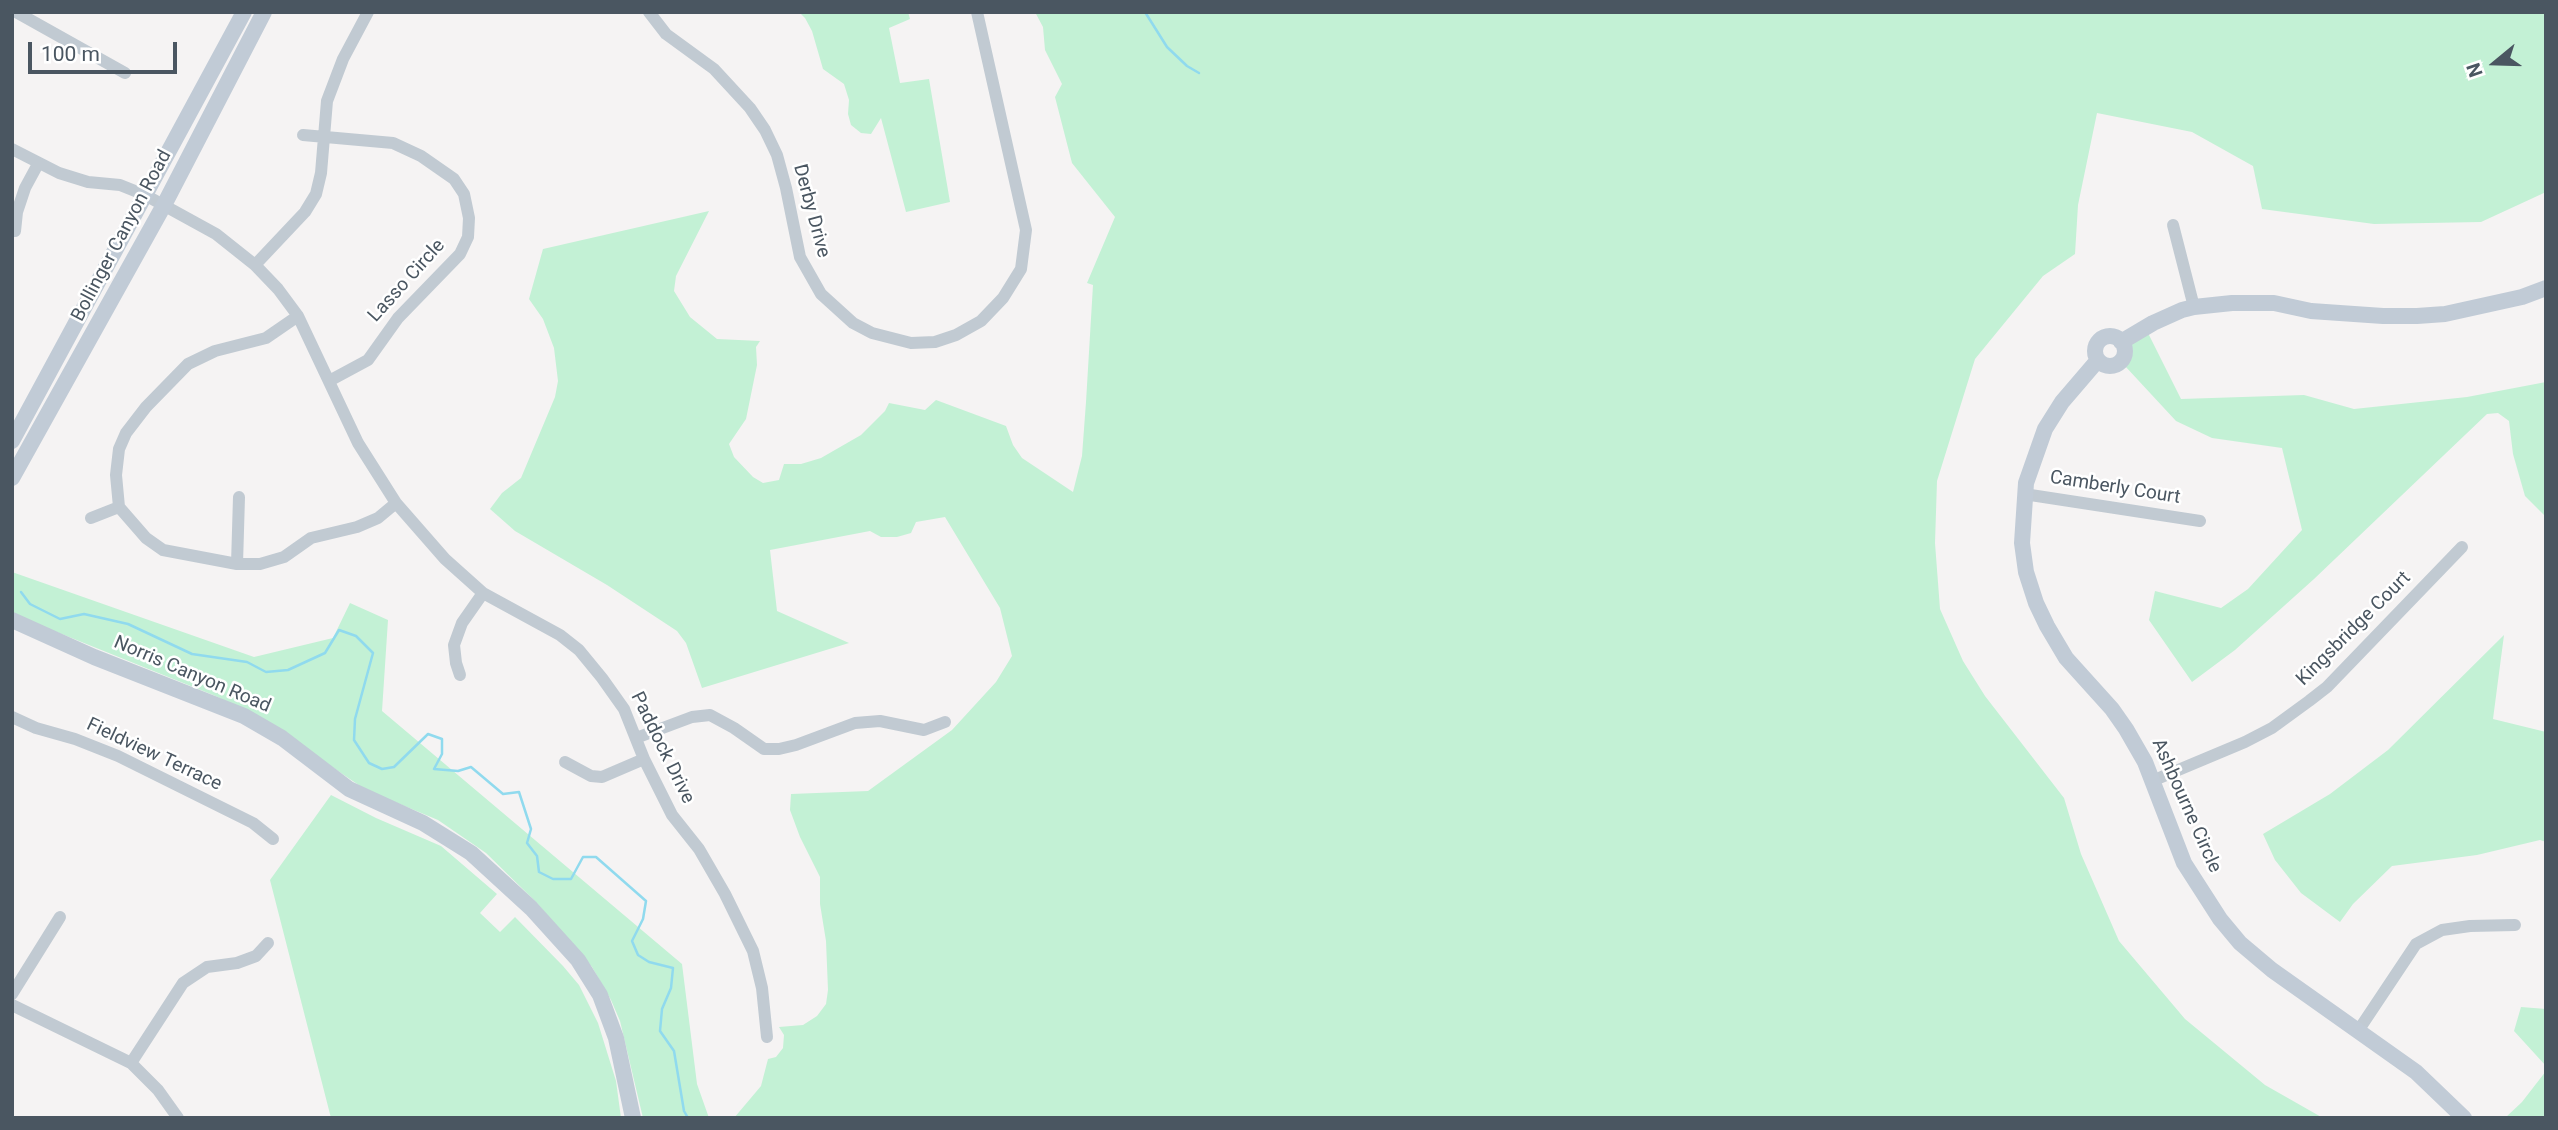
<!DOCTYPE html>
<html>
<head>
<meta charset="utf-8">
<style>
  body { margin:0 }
  #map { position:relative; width:2558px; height:1130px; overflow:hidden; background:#f5f3f3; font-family:Roboto,sans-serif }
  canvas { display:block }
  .frame { position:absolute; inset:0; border:14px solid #4a5661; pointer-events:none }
  .north { position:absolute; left:2460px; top:28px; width:70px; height:70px; -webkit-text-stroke:5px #fff; paint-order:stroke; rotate:251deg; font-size:19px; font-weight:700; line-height:28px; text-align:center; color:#4a5661 }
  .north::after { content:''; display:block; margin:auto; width:24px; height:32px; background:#4a5661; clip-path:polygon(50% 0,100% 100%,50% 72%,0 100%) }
  .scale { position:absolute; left:28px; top:42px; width:149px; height:32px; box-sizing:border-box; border:4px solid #4a5661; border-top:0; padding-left:9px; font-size:21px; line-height:24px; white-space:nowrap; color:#4a5661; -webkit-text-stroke:5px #fff; paint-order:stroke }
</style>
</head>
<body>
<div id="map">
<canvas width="2558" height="1130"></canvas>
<div class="frame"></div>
<div class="north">N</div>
<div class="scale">100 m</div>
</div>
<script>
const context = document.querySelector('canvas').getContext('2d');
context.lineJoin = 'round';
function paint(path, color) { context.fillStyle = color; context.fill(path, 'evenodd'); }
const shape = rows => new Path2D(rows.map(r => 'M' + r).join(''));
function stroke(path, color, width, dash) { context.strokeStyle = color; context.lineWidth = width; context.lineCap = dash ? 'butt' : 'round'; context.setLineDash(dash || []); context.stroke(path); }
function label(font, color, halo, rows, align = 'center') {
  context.font = font + ' Roboto,sans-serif'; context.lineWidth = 5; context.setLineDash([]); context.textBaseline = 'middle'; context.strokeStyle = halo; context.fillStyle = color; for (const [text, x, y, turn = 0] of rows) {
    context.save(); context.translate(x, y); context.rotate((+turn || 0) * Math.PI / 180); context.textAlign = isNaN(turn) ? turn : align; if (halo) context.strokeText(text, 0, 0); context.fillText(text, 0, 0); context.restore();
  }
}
paint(shape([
  [799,12,908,12,910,19,889,28,900,83,929,79,950,202,906,212,881,118,871,134,861,133,851,125,848,114,849,100,844,84,823,69,812,31,805,18],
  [1035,12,2546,12,2546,192,2481,222,2374,224,2262,209,2253,166,2192,132,2097,113,2078,205,2075,254,2043,276,1975,359,1937,481,1935,543,1940,609,1963,661,1985,696,2064,798,2081,854,2119,941,2185,1019,2265,1085,2323,1118,734,1118,761,1086,768,1059,776,1057,783,1048,784,1035,779,1027,803,1025,817,1016,826,1004,828,990,826,941,820,904,820,877,800,837,790,810,791,794,868,791,952,730,996,682,1012,656,1000,608,945,517,916,522,911,533,897,537,881,537,870,531,770,550,777,611,849,643,702,688,686,643,677,631,607,585,515,531,490,509,502,493,521,478,555,397,558,381,554,348,543,319,529,299,543,249,709,211,676,276,674,291,690,317,717,339,760,341,756,347,757,365,746,419,729,444,734,457,753,477,763,483,779,480,784,464,801,464,821,458,861,435,885,411,889,403,925,410,936,400,1006,426,1013,445,1022,458,1073,492,1082,456,1086,402,1093,285,1087,283,1115,217,1072,163,1055,97,1062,84,1045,50,1043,27],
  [2148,333,2181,399,2304,395,2354,409,2467,397,2546,382,2546,517,2525,496,2513,454,2509,421,2498,413,2487,414,2314,579,2235,650,2192,682,2149,620,2155,591,2221,608,2248,589,2302,530,2282,448,2212,438,2176,421,2125,366,2132,344],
  [12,572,254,657,333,638,350,603,388,620,382,711,682,964,697,1084,709,1118,643,1118,620,1021,611,1000,592,967,535,901,486,853,438,820,366,790,254,714,213,695,12,614],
  [2504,635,2493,719,2546,732,2546,842,2540,840,2477,855,2392,866,2353,904,2340,922,2301,893,2275,860,2263,834,2330,794,2388,750],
  [331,795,376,818,441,846,497,894,480,913,500,932,515,917,563,966,579,985,598,1023,616,1081,621,1118,331,1118,270,880],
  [2521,1007,2546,1009,2546,1066,2514,1031],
  [2546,1071,2546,1118,2505,1118,2522,1102]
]), '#c3f1d5');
stroke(shape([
  [1145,12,1167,47,1187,66,1199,73],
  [21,592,30,604,60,619,84,614,128,624,192,654,247,662,266,672,288,670,325,653,339,630,356,636,373,653,355,719,354,740,369,763,382,769,394,767,428,734,442,739,442,754,434,769,458,771,471,767,503,794,519,792,531,829,527,843,537,856,539,872,553,879,571,879,583,857,596,857,646,901,643,919,632,941,638,955,649,962,673,968,671,988,662,1009,660,1031,674,1051,684,1111,688,1118]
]), '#90daee', 2.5);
stroke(shape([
  [16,12,125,73],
  [649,12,666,34,714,69,750,108,765,130,777,155,786,188,800,257,821,294,853,323,872,333,911,343,935,342,956,335,981,321,1003,298,1021,269,1026,230,977,12],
  [303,135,393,143,421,156,454,179,464,194,469,218,468,237,460,254,398,318,368,360,329,381],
  [12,149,59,173,88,182,120,185,145,195,216,234,255,265,278,289,298,316,358,443,396,503,445,559,483,593,560,635,579,650,602,678,624,709,644,759,672,815,699,849,725,894,753,951,762,988,767,1037],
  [2173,225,2194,307],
  [15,231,17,212,25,188,38,164],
  [255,265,305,212,316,194,321,173,327,101,343,59,368,12],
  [298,316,266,338,215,351,188,364,146,407,126,433,119,449,116,475,119,507,146,538,163,550,237,564,260,564,284,557,311,538,357,527,378,518,396,503],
  [2024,494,2200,521],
  [91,518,119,507],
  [237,564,239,497],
  [460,675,456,663,454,645,462,623,483,593],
  [12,717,36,728,75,739,118,756,253,823,273,839],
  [636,738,692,717,710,715,734,728,764,749,779,749,796,745,855,723,880,721,924,730,945,722],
  [565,762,591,776,602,777,644,759],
  [2152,781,2245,742,2272,728,2309,701,2327,687,2462,547],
  [12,994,60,917],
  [12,1005,131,1063,158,1090,178,1118],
  [2358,1031,2416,944,2442,930,2470,926,2515,925],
  [131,1063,183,983,207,967,237,963,256,956,268,943]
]), '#c1cad2', 12);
stroke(shape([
  '2095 351a15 15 0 1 1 30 0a15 15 0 1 1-30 0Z',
  [2121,342,2153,323,2182,310,2194,307,2232,303,2274,303,2311,311,2383,316,2417,316,2445,314,2522,297,2546,288],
  [2098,360,2062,402,2045,429,2026,483,2022,543,2026,572,2036,603,2047,626,2066,658,2112,709,2126,729,2145,762,2184,863,2220,919,2240,943,2272,970,2416,1072,2464,1118],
  [12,441,244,12],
  [12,478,164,205,264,12],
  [12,620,94,657,244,716,282,738,349,789,423,823,471,853,531,908,578,960,600,995,616,1038,633,1118]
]), '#c1cbd6', 16);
label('19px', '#4a5661', '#fff', [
  ["Derby Drive",811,211,75],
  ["Bollinger Canyon Road",122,236,-62],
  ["Lasso Circle",407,281,-48],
  ["Camberly Court",2115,488,9],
  ["Kingsbridge Court",2354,629,-45],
  ["Norris Canyon Road",192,675,23],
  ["Paddock Drive",662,748,64],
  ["Fieldview Terrace",154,755,25],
  ["Ashbourne Circle",2186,806,66]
]);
</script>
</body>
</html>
